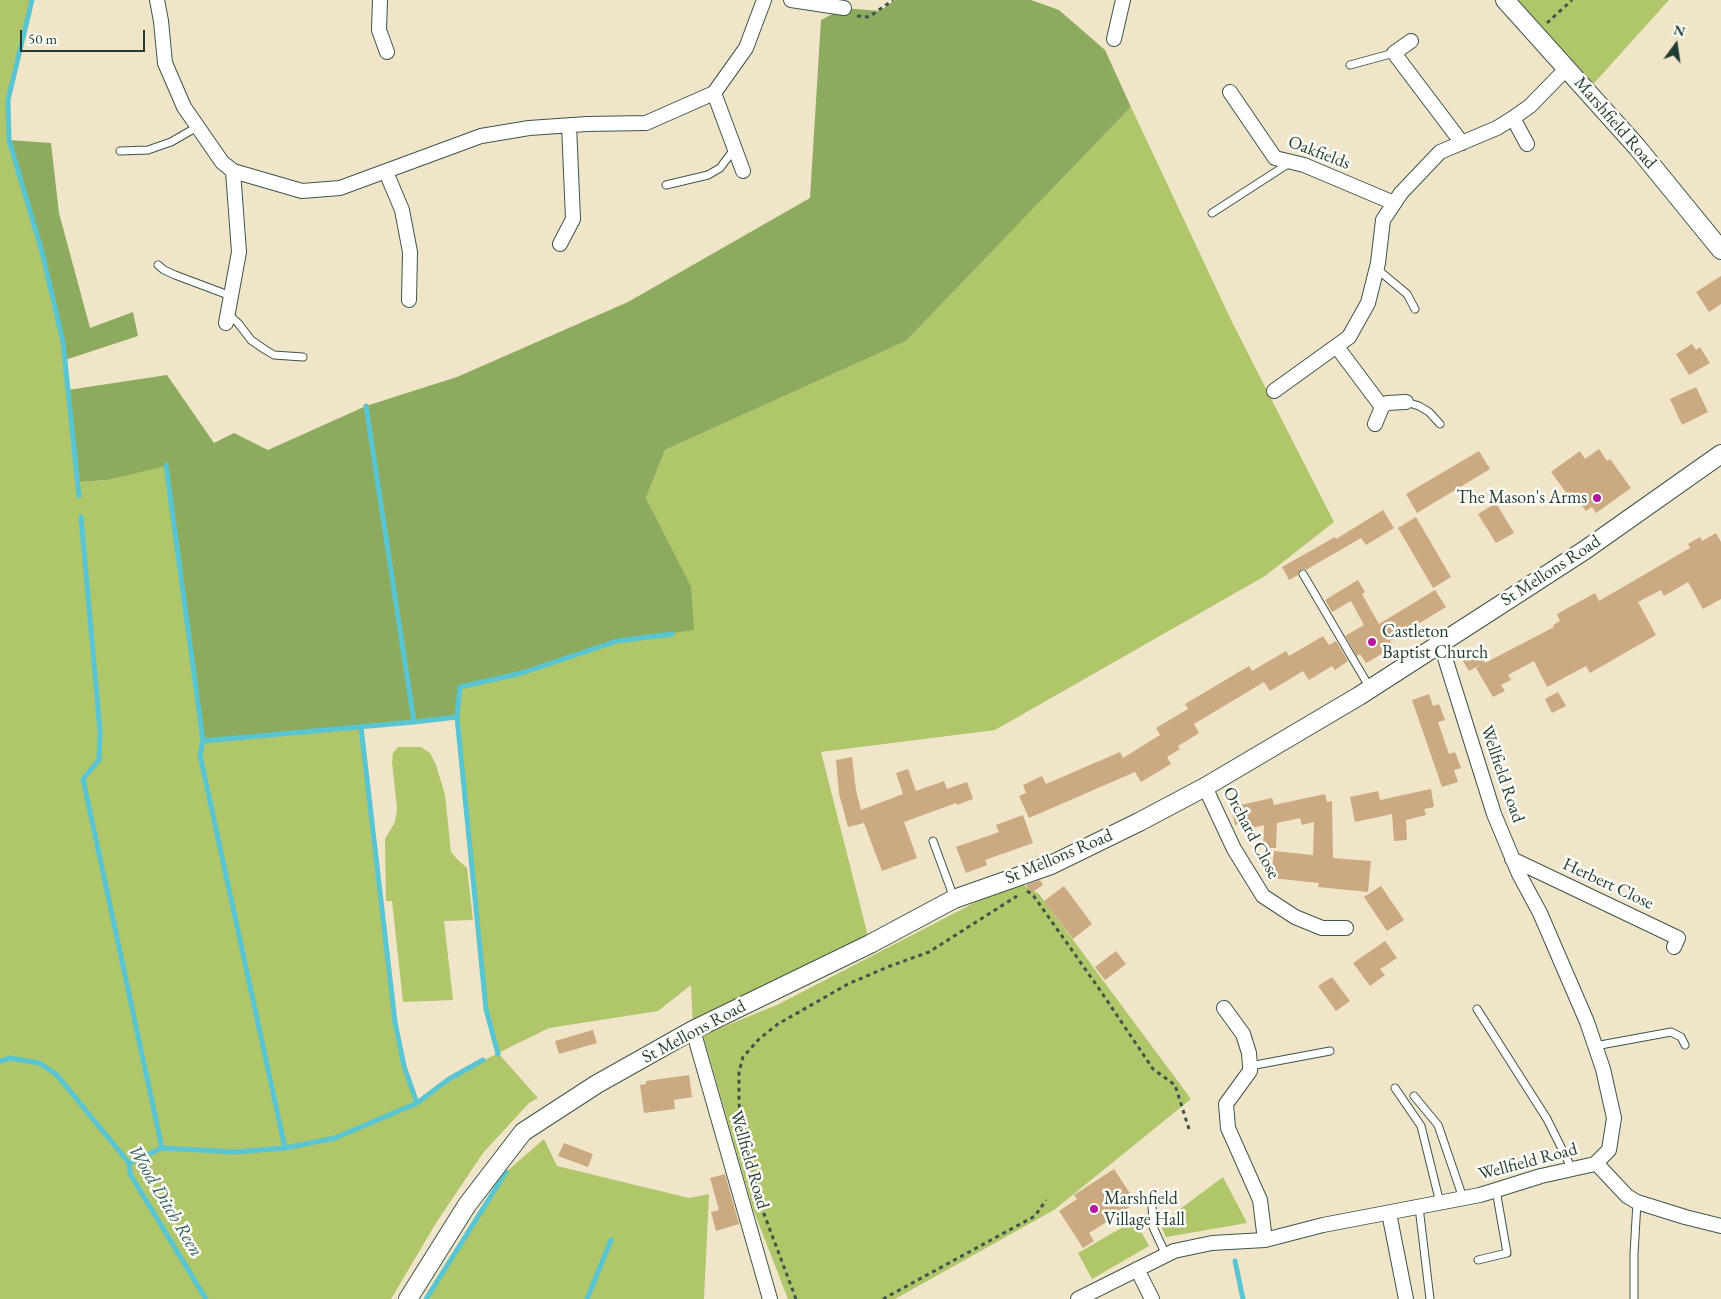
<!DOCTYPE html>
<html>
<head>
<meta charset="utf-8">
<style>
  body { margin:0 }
  #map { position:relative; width:1721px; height:1299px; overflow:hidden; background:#f0e5c9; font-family:"EB Garamond",serif }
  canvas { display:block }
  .north { position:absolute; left:1651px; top:20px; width:50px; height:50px; -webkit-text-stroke:4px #fdfcf7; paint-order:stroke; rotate:14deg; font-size:14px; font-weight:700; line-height:20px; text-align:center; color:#1f3d34 }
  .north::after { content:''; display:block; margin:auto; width:18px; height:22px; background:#1f3d34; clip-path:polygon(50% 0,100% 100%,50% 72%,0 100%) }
  .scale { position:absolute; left:20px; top:30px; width:125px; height:22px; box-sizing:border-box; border:2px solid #1f3d34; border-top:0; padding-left:6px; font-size:15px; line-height:18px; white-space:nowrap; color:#1f3d34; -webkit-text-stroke:4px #fdfcf7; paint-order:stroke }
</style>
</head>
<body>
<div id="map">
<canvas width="1721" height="1299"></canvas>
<div class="north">N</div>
<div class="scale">50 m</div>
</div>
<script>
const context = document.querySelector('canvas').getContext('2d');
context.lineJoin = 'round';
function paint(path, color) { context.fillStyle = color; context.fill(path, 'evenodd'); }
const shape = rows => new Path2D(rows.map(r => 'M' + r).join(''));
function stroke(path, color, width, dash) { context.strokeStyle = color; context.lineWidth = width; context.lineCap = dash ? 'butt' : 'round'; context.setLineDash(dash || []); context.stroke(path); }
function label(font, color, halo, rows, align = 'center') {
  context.font = font + ' "EB Garamond",serif'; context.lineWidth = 5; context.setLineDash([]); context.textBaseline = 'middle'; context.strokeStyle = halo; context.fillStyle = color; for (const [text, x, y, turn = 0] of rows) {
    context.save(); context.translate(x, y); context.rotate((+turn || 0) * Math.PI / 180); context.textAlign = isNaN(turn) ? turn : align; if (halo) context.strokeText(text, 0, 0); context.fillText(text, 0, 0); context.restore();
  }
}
paint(shape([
  [0,0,32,0,8,100,9,140,42,252,63,342,78,482,107,480,166,465,203,740,361,727,395,1022,404,1066,417,1103,449,1079,498,1053,486,1009,457,717,460,687,522,673,617,641,672,634,691,586,646,498,665,450,906,341,1131,107,1232,322,1334,522,1265,576,995,730,821,752,870,944,693,1030,691,985,658,1011,549,1028,498,1053,538,1098,529,1103,483,1153,436,1223,391,1299,0,1299],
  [1505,0,1669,0,1587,91],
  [398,747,421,747,430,753,436,765,445,795,451,852,458,860,467,868,473,920,444,921,453,1000,403,1002,392,901,386,901,385,839,395,822,397,809,392,762,393,753],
  [1022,884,1039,894,1191,1099,1054,1210,895,1299,788,1299,753,1209,703,1035,777,1005,1001,889],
  [544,1139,557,1166,689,1198,709,1194,704,1299,426,1299,506,1172],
  [1223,1177,1247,1223,1166,1237,1160,1224],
  [1135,1220,1149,1246,1092,1279,1078,1253]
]), '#b0c66a');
paint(shape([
  [895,0,1031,0,1059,10,1105,50,1131,107,906,341,665,450,646,498,691,586,694,630,617,641,522,673,460,687,457,717,414,722,203,741,166,466,107,480,78,482,68,390,167,375,214,443,234,433,268,450,366,406,457,377,628,302,810,198,821,20,844,8,880,11],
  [9,140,51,143,59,213,90,328,133,312,138,336,65,360,63,342,42,252]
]), '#8cab5e');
stroke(shape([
  [32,0,8,100,9,140,42,252,63,342,79,496],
  [366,406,414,722],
  [166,465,203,741,200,755,285,1148],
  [81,517,100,731,99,760,83,779,162,1148],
  [361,727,395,1022,404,1066,417,1103],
  [203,741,414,722,457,717],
  [498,1054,486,1009,457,717,460,687,522,673,617,641,672,634],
  [0,1061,10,1058,39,1063,56,1074,129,1163,130,1174,206,1299],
  [129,1163,162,1148,235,1152,285,1148,335,1138,417,1103,449,1079,483,1060],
  [1235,1261,1243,1299],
  [426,1299,506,1172],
  [587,1299,611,1240]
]), '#59c5d2', 5);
paint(shape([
  [1721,276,1721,304,1709,312,1696,292],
  [1692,344,1696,350,1700,347,1710,363,1689,375,1676,354],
  [1696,387,1708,412,1682,425,1670,399],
  [1599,449,1607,461,1610,459,1631,488,1596,513,1592,507,1586,511,1577,499,1573,502,1551,472,1580,451,1585,459],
  [1479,451,1490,469,1417,513,1406,494],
  [1496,503,1514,533,1496,543,1478,514],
  [1383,510,1394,528,1366,545,1361,538,1306,570,1301,569,1298,575,1289,580,1282,567,1335,537,1336,539],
  [1416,517,1451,577,1433,588,1398,528],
  [1716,533,1721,542,1721,599,1703,609,1688,582,1664,596,1661,590,1638,602,1656,635,1590,673,1586,666,1547,687,1534,661,1508,675,1511,680,1501,685,1505,691,1493,697,1476,668,1482,664,1469,671,1461,658,1477,649,1485,663,1554,627,1553,625,1560,621,1557,614,1595,593,1599,601,1690,548,1688,544,1700,537,1702,541],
  [1358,580,1365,592,1362,594,1379,624,1435,590,1446,607,1390,641,1394,647,1366,663,1360,654,1357,656,1345,636,1364,625,1351,601,1332,612,1325,600],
  [1323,636,1329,645,1336,641,1348,661,1335,670,1332,666,1309,680,1303,671,1270,691,1264,682,1194,724,1199,733,1178,746,1180,749,1167,757,1171,764,1141,782,1135,772,1029,818,1019,796,1026,793,1023,785,1042,776,1046,784,1120,752,1123,758,1160,735,1156,728,1188,709,1185,704,1249,666,1252,671,1286,651,1289,656],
  [1558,692,1566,706,1552,713,1545,699],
  [1429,694,1433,706,1439,704,1445,720,1438,722,1449,754,1455,752,1461,768,1454,770,1458,782,1442,787,1412,700],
  [852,757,856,790,861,810,903,794,896,773,908,769,916,791,944,781,947,789,967,782,973,799,957,805,956,803,904,822,917,858,882,871,864,823,848,827,839,794,836,760],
  [1431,789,1434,807,1424,809,1426,815,1406,820,1407,840,1394,841,1392,814,1355,822,1350,797,1378,791,1380,800],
  [1325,794,1327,802,1332,801,1333,858,1371,861,1368,892,1318,887,1319,883,1271,878,1274,851,1313,855,1314,822,1302,825,1300,818,1277,823,1276,848,1263,848,1264,825,1249,829,1248,822,1235,825,1231,807,1272,798,1274,805],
  [1023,815,1033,843,985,860,987,865,966,873,956,847,999,832,996,825],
  [1040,880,1043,885,1031,893,1026,885],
  [1064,886,1092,924,1073,939,1044,901],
  [1381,886,1404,920,1387,931,1364,897],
  [1385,941,1397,958,1380,969,1385,975,1370,986,1353,963],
  [1116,951,1126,964,1105,980,1095,967],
  [1332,977,1350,1001,1336,1011,1318,986],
  [593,1030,597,1043,559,1054,555,1041],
  [689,1075,692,1097,674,1100,675,1109,644,1113,640,1085,646,1084,646,1081],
  [564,1143,593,1154,588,1167,558,1156],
  [1114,1169,1133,1198,1126,1202,1130,1207,1089,1233,1094,1241,1083,1248,1059,1211,1077,1199,1074,1195],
  [725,1174,739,1224,716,1231,711,1212,719,1210,710,1178]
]), '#cbaa81');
const service = shape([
  [1350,65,1394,53],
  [120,151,148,150,171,142,197,127],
  [666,185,708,175,720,168,735,148],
  [1212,213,1291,162],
  [158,265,164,270,175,275,231,296],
  [1377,269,1407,294,1415,309],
  [228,314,238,323,251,340,264,349,274,355,303,357],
  [1406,402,1419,406,1429,412,1440,424],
  [1303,574,1370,688],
  [933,841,954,898],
  [1477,1009,1547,1119,1572,1169],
  [1595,1046,1671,1032,1681,1037,1685,1045],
  [1250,1066,1330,1051],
  [1395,1088,1421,1126,1440,1203],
  [1414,1096,1438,1125,1463,1198],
  [1152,1204,1153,1227,1166,1255],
  [1419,1207,1430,1299],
  [1478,1260,1507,1253,1496,1190],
  [1634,1299,1634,1254,1637,1202]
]);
const minor = shape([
  [157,0,161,21,165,63,184,107,222,162,233,171,302,191,340,188,481,136,529,128,587,124,646,123,714,93,746,48,764,0],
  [380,0,379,30,387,52],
  [791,0,844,8],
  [1114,39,1123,0],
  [1411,41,1394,53,1462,143],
  [1230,92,1275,158,1304,165,1394,203],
  [714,93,743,171],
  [1513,118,1527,144],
  [386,172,402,210,410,252,409,300],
  [560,244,573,219,569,125],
  [226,323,239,252,233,171],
  [1337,347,1382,407],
  [1274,391,1349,337,1368,303,1378,263,1383,220,1401,193,1440,152,1497,128,1513,118,1530,106,1567,68],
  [1375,424,1382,407,1387,403,1406,402],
  [1205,787,1234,849,1263,896,1295,917,1322,928,1346,928],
  [1512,859,1678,938,1674,947],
  [1224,1008,1243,1034,1249,1053,1250,1066,1250,1071,1226,1104,1228,1128,1260,1200,1265,1240],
  [693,1030,770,1299],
  [1596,1163,1627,1196,1637,1202,1685,1217,1721,1226],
  [1389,1213,1406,1299],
  [1137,1269,1152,1299],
  [1078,1299,1174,1251,1212,1243,1265,1240,1323,1225,1480,1195,1541,1176,1595,1164,1609,1150,1614,1118,1603,1069,1587,1022,1540,913,1519,874,1494,814,1440,642]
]);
const tertiary = shape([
  [1505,0,1637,147,1721,250],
  [408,1299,467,1205,523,1132,597,1084,693,1030,870,944,954,899,1051,865,1139,822,1205,787,1359,696,1497,607,1585,550,1721,454]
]);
stroke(service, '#3e564a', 9);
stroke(minor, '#3e564a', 16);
stroke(tertiary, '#3e564a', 20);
stroke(shape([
  [857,16,869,17,893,0],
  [1547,23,1572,0],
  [1027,891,1033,895,1100,990,1153,1069,1175,1085,1189,1129],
  [796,1299,761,1206,746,1140,739,1104,739,1072,743,1057,759,1039,778,1024,848,984,890,966,929,952,1017,896],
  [883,1299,1035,1216,1046,1200]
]), '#3e564a', 3, [4, 4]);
stroke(service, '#fff', 7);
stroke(minor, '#fff', 14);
stroke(tertiary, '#fff', 18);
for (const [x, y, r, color] of [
  [1597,498,5,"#b5179e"],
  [1372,642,5,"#b5179e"],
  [1094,1209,5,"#b5179e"]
]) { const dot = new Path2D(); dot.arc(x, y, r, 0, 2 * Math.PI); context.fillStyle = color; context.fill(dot); stroke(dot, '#fdfcf7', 2); }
label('18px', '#1f3d34', '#fdfcf7', [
  ["Marshfield Road",1615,123,49],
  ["Oakfields",1319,153,21],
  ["St Mellons Road",1551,571,-33],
  ["Wellfield Road",1502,774,71],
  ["Orchard Close",1251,833,62],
  ["St Mellons Road",1059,857,-23],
  ["Herbert Close",1608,884,25],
  ["St Mellons Road",694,1032,-28],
  ["Wellfield Road",749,1160,74],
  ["Wellfield Road",1528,1162,-15]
]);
label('18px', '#1f3d34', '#fdfcf7', [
  ["The Mason's Arms",1587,498,"right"],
  ["Castleton",1382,632],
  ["Baptist Church",1382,653],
  ["Marshfield",1104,1199],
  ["Village Hall",1104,1220]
], 'left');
label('italic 19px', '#2e5f5c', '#fdfcf7', [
  ["Wood Ditch Reen",165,1201,59]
]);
</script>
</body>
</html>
